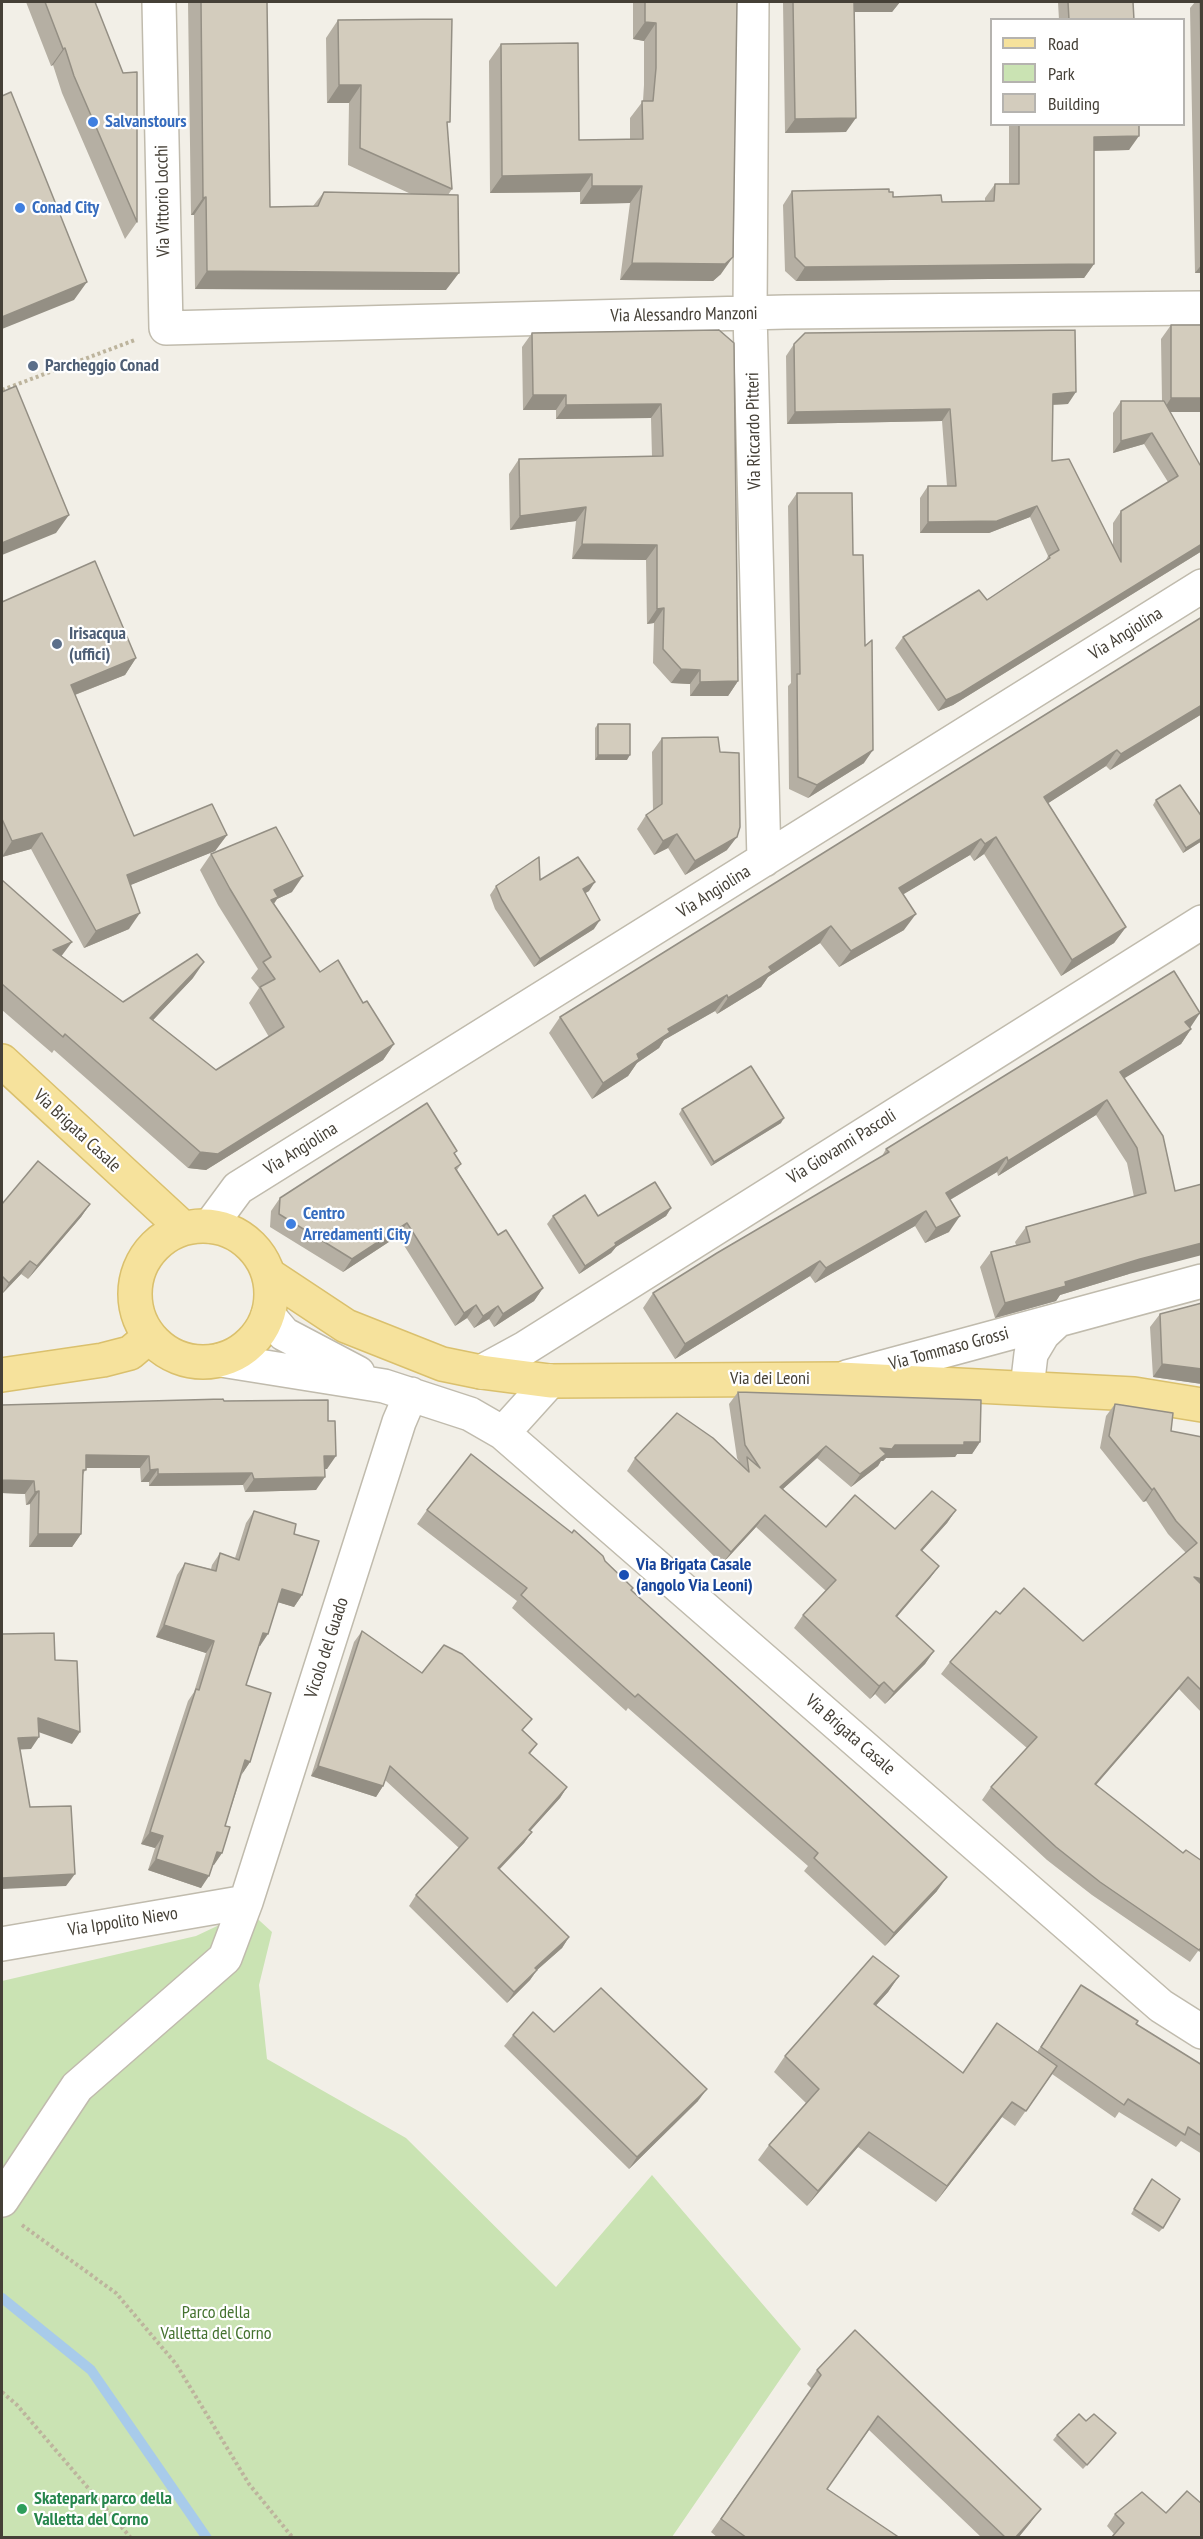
<!DOCTYPE html>
<html>
<head>
<meta charset="utf-8">
<style>
  body { margin:0 }
  #map { position:relative; width:1203px; height:2539px; overflow:hidden; background:#f2efe7; font-family:"PT Sans Narrow",sans-serif }
  canvas { display:block }
  .frame { position:absolute; inset:0; border:3px solid #454037; pointer-events:none }
  .legend { position:absolute; left:990px; top:18px; width:195px; height:108px; box-sizing:border-box; background:#fff; border:2px solid #b5b3af; margin:0; padding:8px 10px; list-style:none; font-size:18px; color:#454037 }
  .legend li { display:flex; align-items:center; gap:12px; height:30px }
  .legend b { width:30px; border:2px solid #b5b3af }
</style>
</head>
<body>
<div id="map">
<canvas width="1203" height="2539"></canvas>
<div class="frame"></div>
<ul class="legend">
<li><b style="height:8px;background:#f6e29c"></b>Road</li>
<li><b style="height:16px;background:#cae3b3"></b>Park</li>
<li><b style="height:16px;background:#d3ccbd"></b>Building</li>
</ul>
</div>
<script>
const context = document.querySelector('canvas').getContext('2d');
context.lineJoin = 'round';
function paint(path, color) { context.fillStyle = color; context.fill(path, 'evenodd'); }
const shape = rows => new Path2D(rows.map(r => 'M' + r).join(''));
function stroke(path, color, width, dash) { context.strokeStyle = color; context.lineWidth = width; context.lineCap = dash ? 'butt' : 'round'; context.setLineDash(dash || []); context.stroke(path); }
function label(font, color, halo, rows, align = 'center') {
  context.font = font + ' "PT Sans Narrow",sans-serif'; context.lineWidth = 4.5; context.setLineDash([]); context.textBaseline = 'middle'; context.strokeStyle = halo; context.fillStyle = color; for (const [text, x, y, turn = 0] of rows) {
    context.save(); context.translate(x, y); context.rotate((+turn || 0) * Math.PI / 180); context.textAlign = isNaN(turn) ? turn : align; if (halo) context.strokeText(text, 0, 0); context.fillText(text, 0, 0); context.restore();
  }
}
paint(shape([
  [249,1911,272,1932,259,1985,267,2059,406,2138,556,2287,652,2175,801,2349,672,2537,2,2537,2,1981,196,1936]
]), '#cae3b3');
stroke(shape([
  [2,2298,91,2370,207,2538]
]), '#a8cbea', 10);
const minor = shape([
  [159,2,166,328,786,312,1202,308],
  [752,2,750,313,764,860],
  [210,1226,238,1188,1202,586],
  [268,1315,284,1334,358,1373],
  [221,1360,384,1386,470,1414,503,1433,1161,2006,1202,2032],
  [481,1372,525,1348,1202,922],
  [847,1377,1202,1281],
  [1027,1388,1031,1354,1043,1334,1058,1320],
  [503,1433,550,1381],
  [2,1944,246,1902],
  [2,2200,77,2087,225,1958,246,1902,399,1422,411,1394]
]);
const major = shape([
  [2,1061,183,1228],
  '135 1294a68 68 0 1 1 136 0a68 68 0 1 1-136 0Z',
  [269,1275,346,1326,442,1364,481,1372,550,1381,840,1379,1134,1394,1202,1405],
  [2,1375,103,1360,130,1353,149,1337]
]);
stroke(minor, '#c0bbad', 36);
stroke(major, '#dac06d', 36);
stroke(shape([
  [2,390,135,340],
  [22,2225,116,2293,176,2364,249,2484,293,2538],
  [2,2392,17,2405,131,2538]
]), '#bdb49d', 4, [3, 3]);
stroke(minor, '#fff', 33);
stroke(major, '#f6e29c', 33);
paint(shape([
  [26,2,95,2,137,222,125,239,62,93,53,65,51,66],
  [188,2,267,2,270,207,313,206,324,192,411,194,348,165,349,103,327,103,326,38,338,20,447,126,452,189,448,195,446,290,195,289,194,215,191,215],
  [633,2,737,2,721,274,713,281,620,280,630,203,580,204,580,192,490,193,489,61,501,44,579,140,630,139,630,118,643,101,644,85,644,41,633,39],
  [783,2,900,2,892,12,854,12,846,132,785,133],
  [1058,2,1133,2,1134,20,1059,20],
  [1195,2,1202,2,1202,273,1195,273,1190,8],
  [1009,124,1139,124,1129,150,1094,151,1094,264,1084,278,796,281,785,271,783,205,792,191,889,192,893,197,942,202,985,201,985,198,995,184,1009,184],
  [1171,325,1202,325,1202,412,1170,412,1202,551,953,705,938,711,895,648,903,637,987,600,1045,562,1048,556,1030,517,989,533,920,533,920,498,928,486,947,486,942,421,787,424,786,356,794,344,1068,404,1053,405,1052,461,1113,547,1113,523,1121,511,1168,482,1144,444,1113,453,1113,413,1121,401,1162,401,1161,339],
  [719,330,738,681,728,696,690,696,690,684,671,683,653,663,654,623,647,624,646,560,572,559,576,521,510,530,509,474,519,459,652,457,651,418,556,419,556,410,523,410,522,347,532,333],
  [797,493,853,555,864,763,808,798,789,789,788,686,791,683,788,506],
  [2,602,136,658,125,675,75,695,134,836,227,835,215,851,130,885,129,929,84,948,31,849,2,857],
  [1202,617,1202,714,1110,770,1106,766,1048,803,1126,927,1114,943,1061,976,984,854,974,861,970,855,903,894,904,930,839,967,820,943,768,977,761,987,717,1014,715,1011,664,1040,659,1048,637,1063,628,1076,592,1099,549,1033,560,1017],
  [598,724,627,760,595,760,595,728],
  [662,738,727,850,685,875,668,848,654,855,637,829,646,815,653,811,652,752],
  [1156,800,1202,817,1202,841,1183,853,1153,805],
  [211,854,292,892,277,899,274,904,320,972,363,1003,394,1044,383,1060,206,1170,188,1168,54,1050,52,1053,2,1010,2,880,62,956,123,1002,193,978,153,1020,216,1070,269,1037,249,1003,259,988,251,978,258,969,218,905,200,870],
  [540,880,589,891,585,893,594,929,534,967,495,909,490,895,496,886],
  [1190,1027,1191,1029,1181,1044,1124,1078,1163,1136,1129,1274,1060,1295,1056,1301,995,1318,980,1267,991,1252,1016,1245,1015,1242,1026,1227,1134,1197,1127,1163,1096,1115,998,1176,997,1172,950,1200,949,1232,925,1243,915,1226,815,1283,810,1276,675,1359,643,1308,653,1293,882,1156,886,1149],
  [682,1109,781,1123,711,1166,679,1114],
  [455,1154,461,1164,457,1170,498,1235,543,1288,534,1301,494,1327,489,1319,474,1328,467,1318,455,1326,398,1236,343,1272,270,1227,271,1211,280,1198],
  [2,1204,90,1204,81,1217,28,1279,21,1274,2,1294],
  [671,1208,666,1216,616,1247,611,1253,579,1274,547,1224,553,1216,598,1216],
  [1160,1314,1202,1384,1153,1377,1150,1327],
  [738,1392,980,1442,972,1454,957,1454,955,1457,886,1458,883,1461,881,1461,878,1466,851,1487,817,1458,783,1489,826,1527,895,1529,956,1510,947,1523,922,1551,939,1566,930,1578,897,1617,934,1651,925,1664,885,1704,875,1694,870,1699,794,1628,803,1615,826,1591,756,1527,722,1564,627,1471,635,1458,740,1464,737,1458,729,1404],
  [224,1401,327,1469,324,1469,316,1490,245,1492,243,1485,149,1486,149,1482,141,1482,140,1468,86,1468,83,1475,81,1534,72,1547,29,1547,30,1504,26,1505,25,1494,2,1493,2,1405],
  [1115,1404,1171,1431,1202,1437,1202,1713,1179,1689,1096,1785,1183,1853,1202,1861,1202,1953,1198,1951,1190,1962,1092,1895,1047,1860,982,1800,991,1787,1027,1748,941,1674,950,1662,1000,1614,1083,1641,1186,1553,1168,1534,1146,1501,1143,1502,1100,1448,1106,1416],
  [427,1510,605,1561,631,1590,937,1891,885,1946,804,1871,808,1866,628,1708,626,1711,512,1608,517,1601,417,1524],
  [254,1511,294,1534,302,1595,294,1607,278,1602,260,1646,258,1645,246,1685,250,1762,242,1774,225,1826,222,1853,213,1865,201,1888,148,1870,155,1848,141,1844,188,1701,194,1692,206,1653,156,1637,177,1575,185,1563,211,1569,212,1565,220,1553,235,1558,246,1523],
  [362,1631,422,1673,523,1730,537,1744,530,1754,567,1787,560,1798,530,1831,532,1832,524,1843,499,1870,569,1937,562,1948,537,1970,530,1980,507,2003,409,1906,416,1895,459,1848,385,1780,383,1786,376,1797,311,1776,354,1642],
  [899,1976,888,1992,875,2006,963,2073,1037,2052,1081,1985,1136,2024,1202,2065,1202,2154,1181,2141,1176,2147,1119,2112,1115,2118,1052,2074,1015,2126,1002,2117,936,2202,858,2147,807,2206,758,2160,769,2145,806,2103,774,2072,785,2056],
  [554,2032,698,2101,629,2169,504,2046,513,2035],
  [1149,2184,1163,2228,1159,2232,1131,2214],
  [817,2370,1031,2522,1018,2538,982,2538,869,2430,827,2489,900,2538,718,2538,711,2532,812,2389,807,2384],
  [1086,2421,1116,2433,1083,2469,1053,2440,1057,2435],
  [1166,2513,1114,2534,1107,2526,1115,2514]
]), '#b5afa3');
paint(shape([
  [852,2,900,2,892,12,844,12],
  [645,22,656,23,644,41,633,39],
  [65,48,53,65,51,66,63,49],
  [339,85,361,85,349,103,327,103],
  [856,118,846,132,785,133,795,119],
  [1139,136,1129,150,1085,151,1094,137],
  [592,174,580,192,490,193,502,176],
  [592,186,642,186,630,203,580,204],
  [206,197,194,215,191,215,203,198],
  [733,257,721,274,713,281,620,280,632,263],
  [1094,264,1084,278,796,281,805,267],
  [1202,264,1202,273,1195,273],
  [207,271,459,273,446,290,195,289],
  [87,282,74,300,2,329,2,317],
  [1076,392,1068,404,1045,405,1053,394],
  [533,395,566,395,556,410,523,410],
  [1171,398,1202,398,1202,412,1162,412],
  [661,404,651,418,556,419,566,405],
  [950,409,942,421,787,424,795,412],
  [1152,433,1144,444,1113,453,1121,441],
  [1037,506,1030,517,989,533,920,533,928,522],
  [586,507,576,521,510,530,520,516],
  [69,515,56,533,2,555,2,543],
  [582,544,657,545,646,560,572,559],
  [1202,544,1202,551,953,705,938,711,946,700],
  [664,608,654,623,647,624,657,609],
  [136,658,125,675,59,701,71,685],
  [681,669,700,670,690,684,671,683],
  [738,681,728,696,690,696,700,682],
  [1202,705,1202,714,1110,770,1121,754],
  [873,750,864,763,808,798,817,785],
  [1117,750,1106,766,1033,813,1044,797],
  [598,755,630,755,627,760,595,760],
  [42,833,31,849,2,857,12,841],
  [677,834,668,848,654,855,663,841],
  [227,835,215,851,116,891,127,875],
  [737,837,727,850,685,875,695,861],
  [996,837,984,854,974,861,985,844],
  [1202,838,1202,841,1183,853,1186,848],
  [981,839,970,855,887,904,899,888],
  [303,876,292,892,277,899,267,913,274,890],
  [595,882,589,891,577,898,583,889],
  [140,913,129,929,84,948,96,931],
  [916,914,904,930,839,967,851,951],
  [600,920,594,929,534,967,540,959],
  [831,926,820,943,768,977,761,987,717,1014,728,998,769,967],
  [1126,927,1114,943,1061,976,1072,960],
  [72,942,60,958,53,950],
  [204,962,193,978,139,1035,150,1018],
  [727,995,715,1011,664,1040,659,1048,637,1063,628,1076,592,1099,603,1083,668,1029],
  [1200,1013,1190,1028,1185,1022],
  [1191,1029,1181,1044,1110,1087,1120,1072],
  [394,1044,383,1060,206,1170,188,1168,200,1152],
  [1107,1100,1096,1115,998,1176,1008,1161],
  [784,1118,781,1123,711,1166,714,1162],
  [1007,1157,997,1172,936,1208,946,1193],
  [90,1204,81,1217,28,1279,37,1266],
  [671,1208,666,1216,616,1247,611,1253,579,1274,585,1266,615,1243],
  [926,1211,915,1226,815,1283,826,1268],
  [960,1216,949,1232,925,1243,936,1228],
  [407,1223,398,1236,343,1272,352,1259],
  [1202,1243,1202,1255,1129,1274,1060,1295,1056,1301,995,1318,1005,1303,1065,1282,1140,1259],
  [30,1261,21,1274,2,1294,9,1283],
  [820,1261,810,1276,675,1359,685,1344],
  [543,1288,534,1301,494,1327,503,1314],
  [476,1305,467,1318,455,1326,464,1313],
  [498,1306,489,1319,474,1328,483,1316],
  [1162,1364,1202,1369,1202,1384,1153,1377],
  [964,1442,980,1442,972,1454,957,1454,955,1457,886,1458,883,1461,881,1461,878,1466,851,1487,880,1448,895,1445],
  [826,1446,817,1458,772,1499,780,1487],
  [86,1455,149,1456,140,1468,77,1468],
  [324,1456,336,1456,327,1469,315,1469],
  [158,1469,149,1482,141,1482,150,1470],
  [252,1473,243,1485,149,1486,158,1474],
  [325,1477,316,1490,245,1492,254,1479],
  [2,1480,34,1481,25,1494,2,1493],
  [1154,1488,1146,1501,1143,1502,1152,1490],
  [39,1491,30,1504,26,1505,35,1492],
  [956,1510,947,1523,912,1562,921,1550],
  [765,1515,756,1527,722,1564,731,1552],
  [38,1534,81,1534,72,1547,29,1547],
  [939,1566,930,1578,887,1628,896,1616],
  [1194,1577,1202,1579,1202,1593],
  [282,1589,302,1595,294,1607,274,1601],
  [164,1625,214,1641,206,1653,156,1637],
  [263,1633,268,1634,260,1646,254,1644],
  [934,1651,925,1664,885,1704,894,1692],
  [1188,1677,1179,1689,1086,1796,1095,1784],
  [884,1682,875,1694,870,1699,879,1686],
  [38,1718,80,1732,72,1744,30,1729],
  [39,1737,31,1749,9,1750,18,1738],
  [245,1760,250,1762,242,1774],
  [318,1766,383,1786,376,1797,311,1776],
  [567,1787,560,1798,522,1840,529,1830],
  [150,1832,163,1836,155,1848,141,1844],
  [532,1832,524,1843,490,1879,498,1868],
  [217,1852,222,1853,214,1865,209,1864],
  [156,1859,209,1876,201,1888,148,1870],
  [75,1874,66,1886,2,1889,2,1878],
  [947,1877,937,1891,885,1946,894,1933],
  [569,1937,562,1948,528,1978,535,1968],
  [537,1970,530,1980,507,2003,514,1992],
  [899,1976,888,1992,863,2020,874,2004],
  [707,2089,698,2101,629,2169,637,2157],
  [1012,2102,1002,2117,936,2202,947,2186],
  [869,2132,858,2147,807,2206,818,2191],
  [1041,2509,1031,2522,1018,2538,1015,2538]
]), '#948f84');
const building = shape([
  [45,2,95,2,123,73,137,72,137,222,74,76,65,48,63,49,45,2],
  [201,2,267,2,270,207,318,206,324,192,458,195,459,273,207,271,206,197,203,198,201,2],
  [645,2,737,2,733,257,725,264,632,263,642,186,592,186,592,174,502,176,501,44,578,43,579,140,643,139,642,101,653,101,656,68,656,23,645,22,645,2],
  [793,2,854,2,856,118,795,119,793,2],
  [1068,2,1133,2,1134,20,1069,20,1068,2],
  [1200,2,1202,2,1202,104,1200,2],
  [452,19,450,122,447,122,452,189,360,148,361,85,339,85,338,20,452,19],
  [11,92,87,282,2,317,2,96,11,92],
  [1019,124,1139,124,1139,136,1094,137,1094,264,805,267,795,257,792,191,889,189,889,192,893,192,893,197,941,195,942,202,994,201,995,184,1019,184,1019,124],
  [1171,325,1202,325,1202,398,1171,398,1171,325],
  [719,330,734,343,738,681,700,682,700,670,681,669,663,649,664,608,657,609,657,545,582,544,586,507,520,516,519,459,663,456,661,404,566,405,566,395,533,395,532,333,719,330],
  [1075,330,1076,392,1053,394,1052,461,1069,459,1121,562,1121,511,1178,476,1152,433,1121,441,1121,401,1164,401,1200,465,1202,464,1202,544,961,693,946,700,903,637,979,590,987,600,1050,558,1049,556,1059,550,1037,506,997,521,928,522,928,486,956,486,950,409,795,412,794,344,805,333,1075,330],
  [16,386,69,515,2,543,2,392,16,386],
  [797,493,852,493,853,555,863,555,865,646,872,640,873,750,817,785,798,777,797,674,800,674,797,493],
  [95,561,136,658,71,685,134,836,212,804,227,835,127,875,140,913,96,931,42,833,12,841,2,819,2,602,95,561],
  [1202,617,1202,705,1121,754,1117,750,1044,797,1126,927,1072,960,996,837,985,844,981,839,899,888,916,914,851,951,831,926,769,967,772,971,728,998,727,995,668,1029,670,1032,637,1054,639,1059,603,1083,560,1017,1202,617],
  [598,724,630,724,630,755,598,755,598,724],
  [718,737,720,752,739,753,740,827,737,837,695,861,677,834,663,841,646,815,662,804,662,738,718,737],
  [1180,785,1202,817,1202,838,1186,848,1156,800,1180,785],
  [276,827,303,876,274,890,278,897,271,900,320,972,338,960,363,1003,367,1001,394,1044,218,1154,200,1152,65,1034,63,1037,2,984,2,880,72,942,53,950,123,1002,197,954,204,962,150,1018,216,1070,284,1027,260,987,275,979,263,962,271,957,230,889,211,854,276,827],
  [539,857,540,880,578,857,595,882,583,889,600,920,540,959,502,900,496,886,539,857],
  [1174,971,1200,1013,1185,1022,1191,1029,1120,1072,1163,1136,1175,1191,1202,1184,1202,1243,1140,1259,1065,1282,1066,1286,1005,1303,991,1252,1030,1242,1026,1227,1146,1193,1137,1148,1107,1100,1008,1161,1007,1157,946,1193,960,1216,936,1228,926,1211,826,1268,820,1261,685,1344,653,1293,717,1253,889,1152,886,1149,1174,971],
  [751,1066,784,1118,714,1162,682,1109,751,1066],
  [427,1103,457,1151,454,1153,461,1164,455,1168,498,1235,506,1230,543,1288,503,1314,498,1306,483,1316,476,1305,464,1313,407,1223,352,1259,279,1214,280,1198,427,1103],
  [38,1161,90,1204,37,1266,30,1261,9,1283,2,1276,2,1204,38,1161],
  [655,1182,671,1208,615,1243,616,1245,585,1266,553,1216,585,1195,598,1216,655,1182],
  [1202,1303,1202,1369,1162,1364,1160,1314,1202,1303],
  [738,1392,981,1400,980,1442,964,1442,964,1445,895,1445,892,1449,880,1448,886,1454,860,1474,826,1446,780,1487,826,1527,855,1495,895,1529,932,1491,956,1510,921,1550,939,1566,896,1616,934,1651,894,1692,884,1682,879,1686,803,1615,836,1580,765,1515,731,1552,635,1458,677,1413,713,1438,749,1472,747,1457,760,1468,745,1445,738,1392],
  [223,1399,224,1401,328,1400,328,1421,335,1421,336,1456,324,1456,325,1477,254,1479,252,1473,158,1474,158,1469,150,1470,149,1456,86,1455,86,1470,83,1470,81,1534,38,1534,39,1491,35,1492,34,1481,2,1480,2,1405,223,1399],
  [1115,1404,1173,1413,1171,1431,1202,1437,1202,1579,1194,1577,1202,1585,1202,1691,1188,1677,1095,1784,1183,1853,1186,1850,1202,1861,1202,1947,1199,1950,1100,1882,1056,1847,991,1787,1037,1737,950,1662,996,1611,1000,1614,1024,1588,1083,1641,1197,1543,1176,1521,1154,1488,1152,1490,1109,1436,1115,1404],
  [471,1454,572,1533,574,1530,603,1556,605,1561,633,1588,631,1590,947,1877,894,1933,814,1858,818,1853,638,1694,635,1697,521,1595,527,1588,427,1510,471,1454],
  [254,1511,296,1524,294,1534,319,1541,302,1595,282,1589,268,1634,263,1633,246,1685,271,1693,250,1762,245,1760,225,1826,230,1827,222,1853,217,1852,209,1876,156,1859,163,1836,150,1832,196,1689,199,1690,214,1641,164,1625,185,1563,216,1571,220,1553,239,1560,254,1511],
  [362,1631,422,1673,444,1645,462,1654,532,1719,522,1730,537,1744,529,1753,567,1787,529,1830,532,1832,498,1868,569,1937,535,1968,537,1970,514,1992,416,1895,468,1838,390,1766,383,1786,318,1766,362,1631],
  [54,1633,55,1660,77,1661,80,1732,38,1718,39,1737,18,1738,30,1807,71,1806,75,1874,2,1878,2,1634,54,1633],
  [873,1956,899,1976,874,2004,963,2073,997,2023,1057,2066,1026,2111,1012,2102,947,2186,869,2132,818,2191,769,2145,819,2089,785,2056,873,1956],
  [1081,1985,1138,2021,1136,2024,1202,2065,1202,2136,1188,2127,1185,2135,1128,2099,1124,2105,1041,2047,1081,1985],
  [601,1988,707,2089,637,2157,513,2035,533,2012,554,2032,601,1988],
  [1152,2179,1180,2199,1163,2228,1134,2209,1152,2179],
  [855,2330,1041,2509,1015,2538,1006,2538,878,2416,827,2489,900,2538,747,2538,721,2519,821,2375,817,2370,855,2330],
  [1079,2414,1086,2421,1094,2414,1116,2433,1087,2465,1057,2435,1079,2414],
  [1187,2491,1202,2504,1202,2538,1111,2538,1124,2523,1115,2514,1142,2492,1166,2513,1187,2491]
]);
paint(building, '#d3ccbd');
stroke(building, '#948f84', 1.5);
for (const [x, y, r, color] of [
  [93,122,6,"#3f7fe0"],
  [20,208,6,"#3f7fe0"],
  [33,366,6,"#5c6f8a"],
  [57,644,6,"#5c6f8a"],
  [291,1224,6,"#3f7fe0"],
  [624,1575,6,"#1a4fb4"],
  [22,2509,6,"#2e9e5b"]
]) { const dot = new Path2D(); dot.arc(x, y, r, 0, 2 * Math.PI); context.fillStyle = color; context.fill(dot); stroke(dot, '#fff', 2); }
label('bold 18px', '#366cbe', '#fff', [
  ["Salvanstours",105,122],
  ["Conad City",32,208],
  ["Centro",303,1214],
  ["Arredamenti City",303,1235]
], 'left');
label('18px', '#454037', '#fff', [
  ["Via Vittorio Locchi",163,201,-91],
  ["Via Alessandro Manzoni",684,315,-1],
  ["Via Riccardo Pitteri",754,431,-91],
  ["Via Angiolina",1126,634,-32],
  ["Via Angiolina",714,892,-32],
  ["Via Brigata Casale",77,1131,43],
  ["Via Giovanni Pascoli",842,1147,-32],
  ["Via Angiolina",301,1149,-32],
  ["Via Tommaso Grossi",949,1349,-15],
  ["Via dei Leoni",770,1379],
  ["Vicolo del Guado",327,1648,-72],
  ["Via Brigata Casale",850,1735,41],
  ["Via Ippolito Nievo",123,1922,-9]
]);
label('bold 18px', '#4e5e75', '#fff', [
  ["Parcheggio Conad",45,366],
  ["Irisacqua",69,634],
  ["(uffici)",69,655]
], 'left');
label('bold 18px', '#164399', '#fff', [
  ["Via Brigata Casale",636,1565],
  ["(angolo Via Leoni)",636,1586]
], 'left');
label('18px', '#44722f', '#fff', [
  ["Parco della",216,2313],
  ["Valletta del Corno",216,2334]
]);
label('bold 18px', '#27864d', '#fff', [
  ["Skatepark parco della",34,2499],
  ["Valletta del Corno",34,2520]
], 'left');
</script>
</body>
</html>
